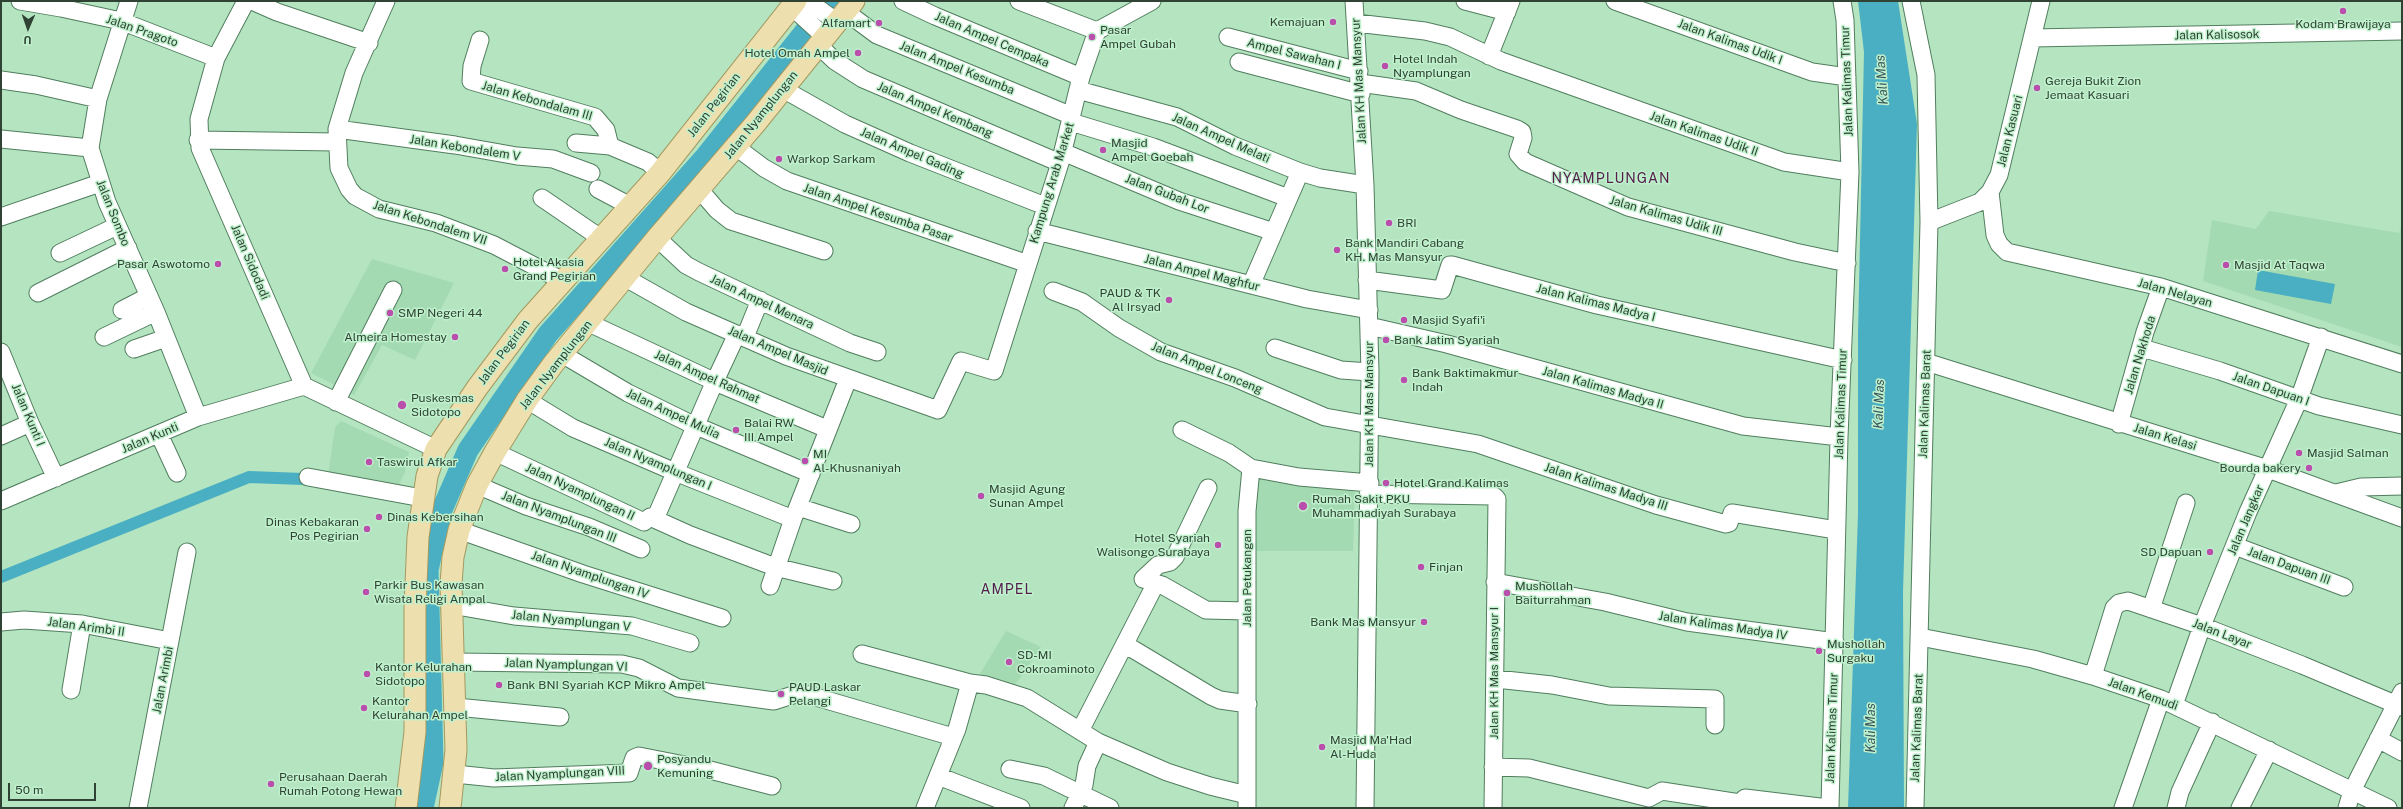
<!DOCTYPE html>
<html>
<head>
<meta charset="utf-8">
<style>
  body { margin:0 }
  #map { position:relative; width:2403px; height:809px; overflow:hidden; background:#b4e4c0; font-family:"Public Sans",sans-serif }
  canvas { display:block }
  .frame { position:absolute; inset:0; border:2px solid #2f4234; pointer-events:none }
  .north { position:absolute; left:8px; top:8px; width:40px; height:40px; -webkit-text-stroke:3px #c0f1cd; paint-order:stroke; rotate:182deg; font-size:11px; font-weight:700; line-height:16px; text-align:center; color:#2f4234 }
  .north::after { content:''; display:block; margin:auto; width:14px; height:18px; background:#2f4234; clip-path:polygon(50% 0,100% 100%,50% 72%,0 100%) }
  .scale { position:absolute; left:8px; top:783px; width:88px; height:18px; box-sizing:border-box; border:2px solid #2f4234; border-top:0; padding-left:5px; font-size:12px; line-height:14px; white-space:nowrap; color:#2f4234; -webkit-text-stroke:3px #c0f1cd; paint-order:stroke }
</style>
</head>
<body>
<div id="map">
<canvas width="2403" height="809"></canvas>
<div class="frame"></div>
<div class="north">U</div>
<div class="scale">50 m</div>
</div>
<script>
const context = document.querySelector('canvas').getContext('2d');
context.lineJoin = 'round';
function paint(path, color) { context.fillStyle = color; context.fill(path, 'evenodd'); }
const shape = rows => new Path2D(rows.map(r => 'M' + r).join(''));
function stroke(path, color, width, dash) { context.strokeStyle = color; context.lineWidth = width; context.lineCap = dash ? 'butt' : 'round'; context.setLineDash(dash || []); context.stroke(path); }
function label(font, color, halo, rows, align = 'center') {
  context.font = font + ' "Public Sans",sans-serif'; context.lineWidth = 3; context.setLineDash([]); context.textBaseline = 'middle'; context.strokeStyle = halo; context.fillStyle = color; for (const [text, x, y, turn = 0] of rows) {
    context.save(); context.translate(x, y); context.rotate((+turn || 0) * Math.PI / 180); context.textAlign = isNaN(turn) ? turn : align; if (halo) context.strokeText(text, 0, 0); context.fillText(text, 0, 0); context.restore();
  }
}
paint(shape([
  [2269,211,2399,233,2402,223,2402,347,2203,281,2212,220,2256,229],
  [372,259,454,283,415,360,382,345,354,395,311,373],
  [341,421,409,452,405,472,398,487,328,476,335,427],
  [1253,477,1355,484,1353,551,1251,551],
  [1006,631,1041,647,1018,681,1012,687,978,677]
]), '#a4dab2');
paint(shape([
  [1858,1,1898,1,1917,124,1903,592,1904,808,1848,808,1858,514,1858,334,1864,52],
  [2258,270,2335,284,2331,304,2255,290]
]), '#4aafc2');
stroke(shape([
  [419,502,443,506],
  [1,577,249,477,303,479,316,481]
]), '#4aafc2', 12);
stroke(shape([
  [423,808,433,762,428,570,441,512,468,450,548,334,705,157,829,1]
]), '#4aafc2', 21);
const minor = shape([
  [20,1,61,8,121,21,216,58],
  [129,1,98,99,90,148,107,202,156,312,198,417],
  [246,1,216,58,199,119,200,148,304,386,436,449],
  [252,1,277,12,369,43],
  [386,1,354,73,337,129,339,168,349,189,355,196,379,209,436,223,494,245,563,281],
  [808,1,837,22],
  [903,1,935,16,1081,77],
  [1019,1,1097,31,1152,1],
  [1354,1,1365,185,1370,372,1365,808],
  [1465,1,1507,12],
  [1615,1,1812,72,1847,77],
  [1911,1,1926,75,1929,222,1915,808],
  [792,7,825,37],
  [846,12,877,35,1072,116],
  [1356,23,1425,31,1450,37,1501,61,1784,162,1850,172],
  [1228,37,1359,71],
  [2032,38,2402,31],
  [480,40,472,66,471,81,595,117,606,130,610,146],
  [818,45,835,61,863,79,1060,163],
  [1489,56,1511,1],
  [1239,62,1361,94],
  [1,80,36,85,98,99],
  [1360,83,1416,91,1461,110,1517,129,1522,132,1523,138,1518,154,1525,162,1628,207,1795,252,1847,263],
  [783,89,845,124,910,153,1045,206],
  [1078,90,1177,117,1235,146,1300,172,1320,178,1365,185],
  [1071,122,1153,147,1288,198],
  [337,129,455,145,517,156,553,159,591,173],
  [1,139,90,148],
  [198,140,336,142],
  [576,143,610,146,648,162,660,173],
  [736,147,764,168,787,181,1028,264],
  [1063,152,1179,201,1274,232],
  [598,189,630,206],
  [699,189,717,210,731,221,824,251],
  [1990,192,1995,235,1999,244,2007,252,2161,287,2402,364],
  [542,198,602,239],
  [1,217,100,183],
  [1929,222,1980,202,1990,192,1999,175,2041,1],
  [1037,231,1307,299,1369,310],
  [657,238,686,265,699,272,850,343,877,352],
  [60,253,117,226],
  [624,277,686,312,786,356,938,410,961,361,994,371,1060,163,1081,77,1097,31],
  [1367,280,1442,290,1450,265,1452,265,1597,305,1843,360],
  [1251,285,1300,172],
  [1053,291,1082,302,1119,328,1161,352,1235,378,1325,417,1478,444,1656,505,1726,524,1729,523,1732,513,1836,530],
  [38,293,128,248],
  [122,310,149,296],
  [589,323,722,385,827,429],
  [1369,326,1447,344,1743,426,1839,437],
  [104,337,156,312],
  [745,337,760,300],
  [1275,348,1341,370,1370,372],
  [2142,348,2220,371,2319,406,2402,425],
  [134,349,166,338],
  [1,352,30,423,56,478],
  [562,354,628,393,689,423,811,474],
  [1926,362,2268,469,2402,518],
  [527,400,573,428,675,472,793,519],
  [336,402,393,290],
  [2119,424,2145,332,2161,287],
  [1182,430,1229,453,1251,468,1299,477,1370,483],
  [159,434,177,473],
  [1,436,30,423],
  [495,452,644,522,650,517,690,535,775,567,833,581],
  [308,477,422,498],
  [477,485,526,506,589,527,641,549],
  [1208,488,1175,557,1170,562,1158,565,1143,579,1162,585,1206,610,1246,611],
  [2336,493,2361,487,2402,486],
  [1370,494,1494,496,1497,499,1493,808],
  [1,501,198,417,304,386],
  [798,507,851,524],
  [655,519,715,381,737,334],
  [459,530,583,574,722,618],
  [2235,546,2344,587],
  [1495,582,1605,602,1687,622,1835,642],
  [770,586,793,519,848,379],
  [451,605,514,616,632,626,690,643],
  [2151,609,2186,503],
  [1,622,24,620,82,624,170,641],
  [1920,637,2033,659,2093,676,2161,699,2388,808],
  [1126,645,1211,696,1220,700,1248,704],
  [862,654,970,683],
  [454,662,622,664,639,668,678,688,774,701,796,694,809,695,953,737],
  [2093,676,2114,608,2119,603,2128,601,2202,626,2302,665,2402,707],
  [1496,679,1552,685,1609,696,1715,699,1715,725],
  [71,690,82,624],
  [2174,705,2202,626,2248,512,2299,399,2321,337],
  [456,707,560,717],
  [1080,731,1156,583],
  [2378,739,2402,752],
  [1493,767,1529,768,1649,798,1662,791,1740,803,1745,798,1828,808],
  [1010,769,1044,776,1110,808],
  [455,774,494,778,629,773,634,758,639,756,710,770,772,786],
  [938,776,1021,808],
  [138,808,187,552],
  [925,808,957,729,970,683,986,685,1027,698,1098,742,1167,772,1210,786,1247,795],
  [1073,808,1084,785,1087,766,1098,742],
  [1247,808,1247,511,1251,468],
  [1830,808,1839,437,1850,172,1845,20,1842,1],
  [2123,808,2161,699],
  [2176,808,2180,792,2212,722],
  [2240,808,2269,750],
  [2347,808,2352,791,2402,692]
]);
const major = shape([
  [406,808,415,732,415,608,418,537,427,476,436,449,477,388,528,320,660,173,796,1],
  [450,808,456,750,451,584,453,557,459,530,477,485,495,452,527,400,554,363,657,238,755,124,854,1]
]);
stroke(minor, '#517e5e', 19);
stroke(major, '#a49a60', 23);
stroke(minor, '#fff', 17);
stroke(major, '#eedfae', 21);
for (const [x, y, r, color] of [
  [2343,11,4,"#ba4ead"],
  [1333,22,4,"#ba4ead"],
  [879,23,4,"#ba4ead"],
  [1092,37,4,"#ba4ead"],
  [858,53,4,"#ba4ead"],
  [1385,66,4,"#ba4ead"],
  [2037,88,4,"#ba4ead"],
  [1103,150,4,"#ba4ead"],
  [779,159,4,"#ba4ead"],
  [1389,223,4,"#ba4ead"],
  [1337,250,4,"#ba4ead"],
  [218,264,4,"#ba4ead"],
  [2226,265,4,"#ba4ead"],
  [505,269,4,"#ba4ead"],
  [1169,300,4,"#ba4ead"],
  [390,313,4,"#ba4ead"],
  [1404,320,4,"#ba4ead"],
  [455,337,4,"#ba4ead"],
  [1386,340,4,"#ba4ead"],
  [1404,380,4,"#ba4ead"],
  [402,405,5,"#ba4ead"],
  [736,430,4,"#ba4ead"],
  [2299,453,4,"#ba4ead"],
  [805,461,4,"#ba4ead"],
  [369,462,4,"#ba4ead"],
  [2309,468,4,"#ba4ead"],
  [1386,483,4,"#ba4ead"],
  [981,496,4,"#ba4ead"],
  [1303,506,5,"#ba4ead"],
  [379,517,4,"#ba4ead"],
  [367,529,4,"#ba4ead"],
  [1218,545,4,"#ba4ead"],
  [2210,552,4,"#ba4ead"],
  [1421,567,4,"#ba4ead"],
  [366,592,4,"#ba4ead"],
  [1507,593,4,"#ba4ead"],
  [1424,622,4,"#ba4ead"],
  [1819,651,4,"#ba4ead"],
  [1009,662,4,"#ba4ead"],
  [367,674,4,"#ba4ead"],
  [499,685,4,"#ba4ead"],
  [781,694,4,"#ba4ead"],
  [364,708,4,"#ba4ead"],
  [1322,747,4,"#ba4ead"],
  [648,766,5,"#ba4ead"],
  [271,784,4,"#ba4ead"]
]) { const dot = new Path2D(); dot.arc(x, y, r, 0, 2 * Math.PI); context.fillStyle = color; context.fill(dot); stroke(dot, '#c0f1cd', 1.5); }
label('12px', '#2f4234', '#c0f1cd', [
  ["Kemajuan",1325,22,"right"],
  ["Alfamart",871,23,"right"],
  ["Kodam Brawijaya",2343,24,"center"],
  ["Pasar",1100,30],
  ["Ampel Gubah",1100,44],
  ["Hotel Omah Ampel",850,53,"right"],
  ["Hotel Indah",1393,59],
  ["Nyamplungan",1393,73],
  ["Gereja Bukit Zion",2045,81],
  ["Jemaat Kasuari",2045,95],
  ["Masjid",1111,143],
  ["Ampel Goebah",1111,157],
  ["Warkop Sarkam",787,159],
  ["BRI",1397,223],
  ["Bank Mandiri Cabang",1345,243],
  ["KH. Mas Mansyur",1345,257],
  ["Hotel Akasia",513,262],
  ["Grand Pegirian",513,276],
  ["Pasar Aswotomo",210,264,"right"],
  ["Masjid At Taqwa",2234,265],
  ["PAUD & TK",1161,293,"right"],
  ["Al Irsyad",1161,307,"right"],
  ["SMP Negeri 44",398,313],
  ["Masjid Syafi'i",1412,320],
  ["Almeira Homestay",447,337,"right"],
  ["Bank Jatim Syariah",1394,340],
  ["Bank Baktimakmur",1412,373],
  ["Indah",1412,387],
  ["Puskesmas",411,398],
  ["Sidotopo",411,412],
  ["Balai RW",744,423],
  ["III Ampel",744,437],
  ["Masjid Salman",2307,453],
  ["MI",813,454],
  ["Al-Khusnaniyah",813,468],
  ["Taswirul Afkar",377,462],
  ["Bourda bakery",2301,468,"right"],
  ["Hotel Grand Kalimas",1394,483],
  ["Masjid Agung",989,489],
  ["Sunan Ampel",989,503],
  ["Rumah Sakit PKU",1312,499],
  ["Muhammadiyah Surabaya",1312,513],
  ["Dinas Kebersihan",387,517],
  ["Dinas Kebakaran",359,522,"right"],
  ["Pos Pegirian",359,536,"right"],
  ["Hotel Syariah",1210,538,"right"],
  ["Walisongo Surabaya",1210,552,"right"],
  ["SD Dapuan",2202,552,"right"],
  ["Finjan",1429,567],
  ["Parkir Bus Kawasan",374,585],
  ["Wisata Religi Ampal",374,599],
  ["Mushollah",1515,586],
  ["Baiturrahman",1515,600],
  ["Bank Mas Mansyur",1416,622,"right"],
  ["Mushollah",1827,644],
  ["Surgaku",1827,658],
  ["SD-MI",1017,655],
  ["Cokroaminoto",1017,669],
  ["Kantor Kelurahan",375,667],
  ["Sidotopo",375,681],
  ["Bank BNI Syariah KCP Mikro Ampel",507,685],
  ["PAUD Laskar",789,687],
  ["Pelangi",789,701],
  ["Kantor",372,701],
  ["Kelurahan Ampel",372,715],
  ["Masjid Ma'Had",1330,740],
  ["Al-Huda",1330,754],
  ["Posyandu",657,759],
  ["Kemuning",657,773],
  ["Perusahaan Daerah",279,777],
  ["Rumah Potong Hewan",279,791]
], 'left');
label('12px', '#2f4234', '#c0f1cd', [
  ["Jalan Pragoto",142,31,19],
  ["Jalan Kalisosok",2217,35,-1],
  ["Jalan Ampel Cempaka",992,40,23],
  ["Jalan Kalimas Udik I",1730,42,20],
  ["Ampel Sawahan I",1294,54,14],
  ["Jalan Ampel Kesumba",957,68,22],
  ["Jalan KH Mas Mansyur",1359,81,-93],
  ["Jalan Kalimas Timur",1847,81,-92],
  ["Jalan Kebondalam III",537,101,16],
  ["Jalan Pegirian",714,105,-52],
  ["Jalan Ampel Kembang",935,110,23],
  ["Jalan Nyamplungan",761,115,-51],
  ["Jalan Kasuari",2010,131,-76],
  ["Jalan Kalimas Udik II",1704,134,19],
  ["Jalan Ampel Melati",1221,138,24],
  ["Jalan Kebondalem V",465,148,9],
  ["Jalan Ampel Gading",912,153,23],
  ["Kampung Arab Market",1052,183,-73],
  ["Jalan Gubah Lor",1167,194,21],
  ["Jalan Sombo",113,213,68],
  ["Jalan Ampel Kesumba Pasar",878,213,19],
  ["Jalan Kalimas Udik III",1666,216,16],
  ["Jalan Kebondalem VII",430,223,18],
  ["Jalan Sidodadi",250,262,67],
  ["Jalan Ampel Maghfur",1202,273,14],
  ["Jalan Nelayan",2175,293,16],
  ["Jalan Ampel Menara",762,302,25],
  ["Jalan Kalimas Madya I",1596,303,14],
  ["Jalan Ampel Masjid",778,351,23],
  ["Jalan Pegirian",504,352,-53],
  ["Jalan Nakhoda",2140,355,-73],
  ["Jalan Nyamplungan",556,365,-52],
  ["Jalan Ampel Lonceng",1207,368,22],
  ["Jalan Ampel Rahmat",707,377,24],
  ["Jalan Kalimas Madya II",1603,388,16],
  ["Jalan Dapuan I",2271,389,19],
  ["Jalan KH Mas Mansyur",1369,404,-90],
  ["Jalan Kalimas Timur",1841,404,-88],
  ["Jalan Kalimas Barat",1925,404,-88],
  ["Jalan Ampel Mulia",673,414,25],
  ["Jalan Kunti I",28,415,67],
  ["Jalan Kelasi",2165,437,17],
  ["Jalan Kunti",150,438,-23],
  ["Jalan Nyamplungan I",658,464,23],
  ["Jalan Kalimas Madya III",1606,487,18],
  ["Jalan Nyamplungan II",580,492,25],
  ["Jalan Nyamplungan III",559,517,21],
  ["Jalan Jangkar",2246,520,-67],
  ["Jalan Dapuan III",2289,566,20],
  ["Jalan Nyamplungan IV",590,575,19],
  ["Jalan Petukangan",1247,578,-90],
  ["Jalan Nyamplungan V",571,621,6],
  ["Jalan Kalimas Madya IV",1723,626,9],
  ["Jalan Arimbi II",86,627,8],
  ["Jalan Layar",2222,634,21],
  ["Jalan Nyamplungan VI",566,665,2],
  ["Jalan KH Mas Mansyur I",1494,673,-90],
  ["Jalan Arimbi",163,680,-79],
  ["Jalan Kemudi",2143,694,20],
  ["Jalan Kalimas Timur",1832,728,-88],
  ["Jalan Kalimas Barat",1917,728,-88],
  ["Jalan Nyamplungan VIII",560,774,-3]
]);
label('italic 13px', '#36555c', '#c0f1cd', [
  ["Kali Mas",1882,80,-94],
  ["Kali Mas",1879,404,-88],
  ["Kali Mas",1871,728,-90]
]);
context.letterSpacing = '1px';
label('14px', '#531e4c', '#c0f1cd', [
  ["NYAMPLUNGAN",1611,179],
  ["AMPEL",1007,590]
]);
context.letterSpacing = '0px';
</script>
</body>
</html>
